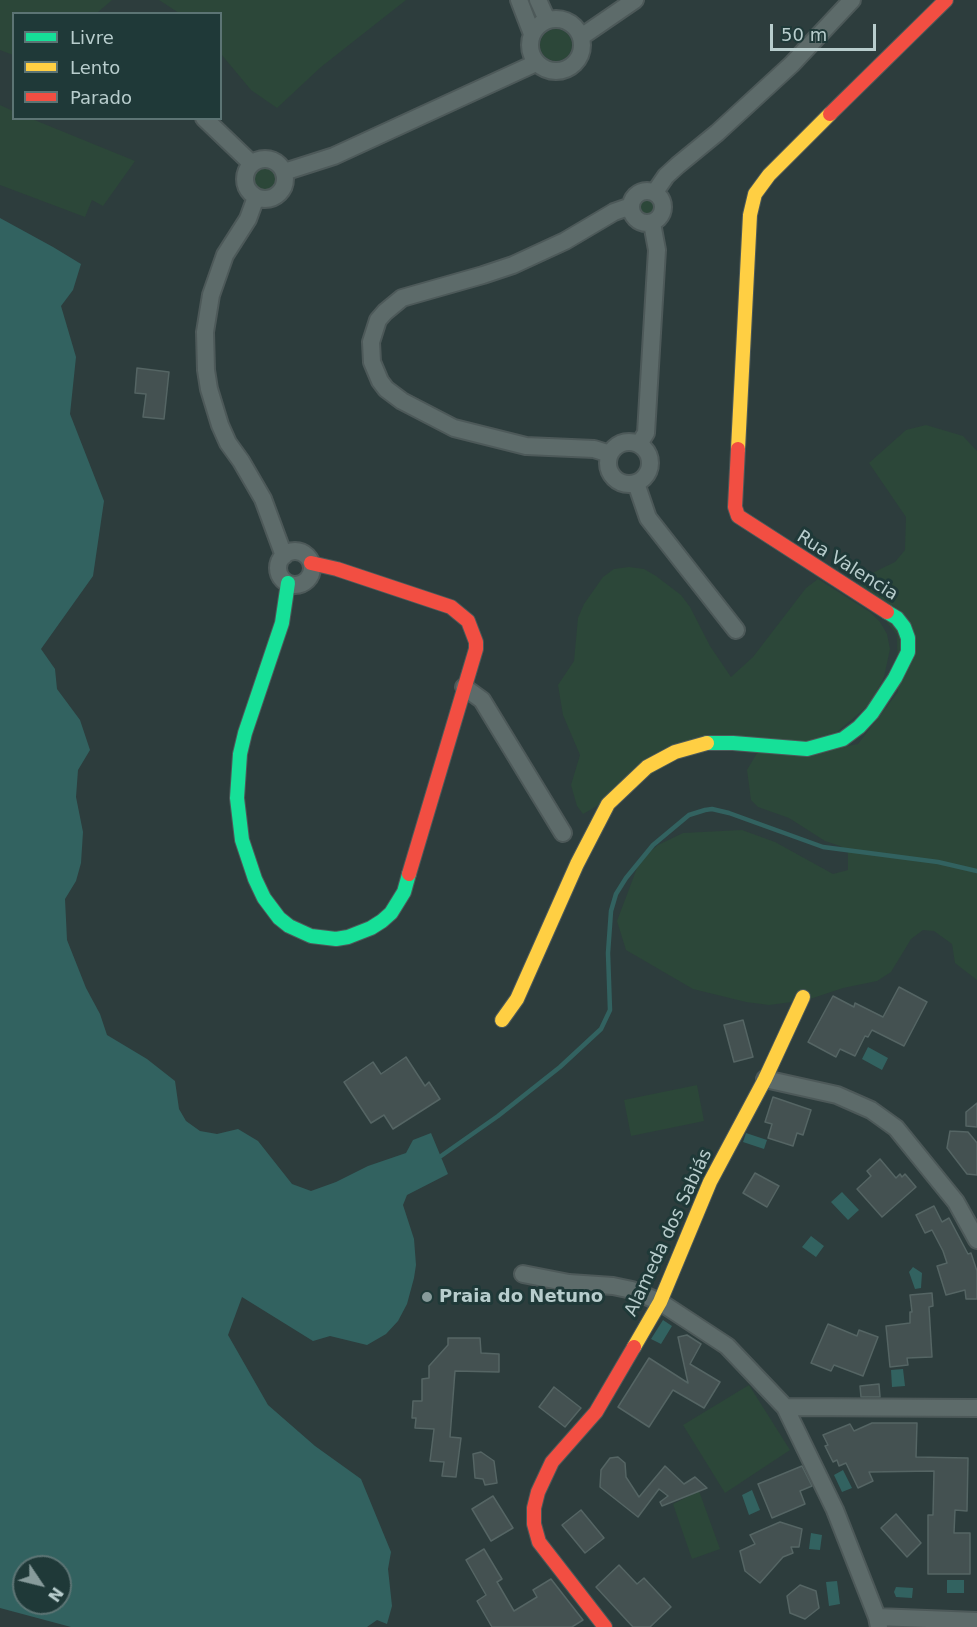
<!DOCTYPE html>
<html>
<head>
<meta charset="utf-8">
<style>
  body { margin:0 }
  #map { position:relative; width:977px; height:1627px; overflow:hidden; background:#2d3d3d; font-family:"DejaVu Sans",sans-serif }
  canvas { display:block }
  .legend { position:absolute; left:12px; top:12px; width:210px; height:108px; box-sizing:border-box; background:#1f3938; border:2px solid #5c7474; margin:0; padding:8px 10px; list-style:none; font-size:18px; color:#b8cdcd }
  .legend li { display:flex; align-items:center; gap:12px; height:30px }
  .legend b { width:30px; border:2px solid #5c7474 }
  .north { position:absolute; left:12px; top:1555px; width:60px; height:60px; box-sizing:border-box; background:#1f3938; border:2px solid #5c7474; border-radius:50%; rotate:125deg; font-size:16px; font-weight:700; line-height:24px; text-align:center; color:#b8cdcd }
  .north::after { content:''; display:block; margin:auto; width:21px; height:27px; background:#879b9b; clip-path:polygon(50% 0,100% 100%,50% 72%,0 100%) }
  .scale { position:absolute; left:770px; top:24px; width:106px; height:27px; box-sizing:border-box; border:3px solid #b8cdcd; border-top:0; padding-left:8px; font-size:18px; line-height:21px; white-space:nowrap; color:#b8cdcd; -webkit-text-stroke:4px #1f3938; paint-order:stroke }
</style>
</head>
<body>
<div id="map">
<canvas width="977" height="1627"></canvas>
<ul class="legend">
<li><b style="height:8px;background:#16e098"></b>Livre</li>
<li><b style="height:8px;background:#ffcf43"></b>Lento</li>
<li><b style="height:8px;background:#f24e42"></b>Parado</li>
</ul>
<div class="north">N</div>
<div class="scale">50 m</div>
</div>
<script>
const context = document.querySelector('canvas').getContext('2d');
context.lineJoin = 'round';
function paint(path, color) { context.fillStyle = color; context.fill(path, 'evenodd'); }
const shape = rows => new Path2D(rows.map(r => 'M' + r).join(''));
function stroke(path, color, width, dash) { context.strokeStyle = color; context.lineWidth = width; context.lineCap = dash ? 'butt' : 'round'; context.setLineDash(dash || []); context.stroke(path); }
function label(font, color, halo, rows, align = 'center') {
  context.font = font + ' "DejaVu Sans",sans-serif'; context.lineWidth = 6; context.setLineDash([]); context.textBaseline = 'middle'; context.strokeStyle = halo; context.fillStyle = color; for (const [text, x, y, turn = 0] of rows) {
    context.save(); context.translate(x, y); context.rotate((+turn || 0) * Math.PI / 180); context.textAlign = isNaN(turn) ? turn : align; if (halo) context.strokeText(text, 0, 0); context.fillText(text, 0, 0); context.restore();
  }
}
paint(shape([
  [0,0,112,0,97,13,14,14,13,55,0,50],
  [159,0,406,0,321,67,277,108,251,90,221,54,220,14,179,13],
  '540 45a16 16 0 1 1 32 0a16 16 0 1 1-32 0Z',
  [0,105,13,111,14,118,32,119,135,161,103,206,92,200,85,217,0,185],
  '253 179a12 12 0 1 1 24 0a12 12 0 1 1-24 0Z',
  '637 207a10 10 0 1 1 20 0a10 10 0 1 1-20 0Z',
  [926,425,963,436,977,451,977,980,955,963,952,944,934,931,923,930,911,939,891,972,877,981,843,988,807,1000,769,1005,746,1002,693,989,626,950,617,921,640,860,658,845,683,833,742,830,775,842,833,874,848,870,848,853,840,846,825,841,789,818,758,807,751,800,747,770,760,748,816,752,858,744,898,692,897,635,860,589,862,578,895,562,905,550,906,517,869,463,906,430],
  [629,567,644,569,656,576,681,595,690,607,710,646,731,677,753,657,806,588,818,579,870,612,880,622,887,634,890,649,884,677,870,704,837,732,809,741,718,736,583,814,577,806,571,785,580,755,563,715,558,685,574,661,578,618,584,604,603,577,614,569],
  [697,1085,704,1121,631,1136,624,1100],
  [749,1385,790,1450,725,1493,683,1425],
  [699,1491,720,1549,692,1559,673,1504]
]), '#2c4739');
paint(shape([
  [0,218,53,247,81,264,73,290,61,306,76,357,70,414,104,501,93,576,41,649,55,669,57,689,80,720,90,750,78,770,76,797,83,832,81,863,76,881,65,899,67,940,86,988,100,1014,107,1035,147,1059,175,1081,179,1109,186,1121,200,1131,217,1134,238,1129,258,1141,292,1184,311,1191,336,1182,368,1166,406,1153,413,1140,431,1133,448,1174,407,1195,403,1205,414,1239,416,1265,414,1278,407,1304,398,1321,386,1334,367,1345,330,1336,313,1341,242,1297,228,1335,268,1405,315,1446,361,1479,391,1552,388,1569,392,1606,387,1624,377,1620,367,1627,71,1627,0,1608],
  [24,1567,60,1567,60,1603,24,1603],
  [868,1047,888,1058,882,1070,862,1059],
  [746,1133,767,1140,764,1149,743,1142],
  [842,1192,859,1210,848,1220,831,1202],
  [811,1236,824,1246,816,1257,802,1247],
  [913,1267,922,1273,921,1288,915,1289,909,1272],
  [663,1320,672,1326,661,1344,651,1339],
  [903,1369,905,1386,892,1387,891,1370],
  [843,1470,852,1488,842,1492,834,1475],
  [752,1490,760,1510,749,1515,742,1495],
  [811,1533,822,1535,820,1550,809,1549],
  [947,1580,964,1580,964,1593,947,1593],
  [837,1581,840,1604,829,1606,826,1582],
  [896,1587,913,1588,912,1598,896,1597,894,1592]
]), '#326260');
stroke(shape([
  [441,1156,498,1116,560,1067,601,1029,610,1010,608,953,611,911,616,894,626,878,653,845,689,815,705,810,712,809,729,813,823,847,938,862,977,871]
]), '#326260', 4.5);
const building = shape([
  [137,368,169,372,164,419,143,417,146,394,135,393,137,368],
  [899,987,927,1002,904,1046,872,1030,868,1037,865,1036,855,1056,840,1049,836,1057,808,1042,833,996,854,1007,855,1003,883,1017,899,987],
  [743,1020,753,1057,734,1062,724,1025,743,1020],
  [406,1057,425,1086,429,1082,440,1099,393,1129,384,1115,371,1123,344,1082,373,1062,381,1074,406,1057],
  [773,1097,811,1110,803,1135,797,1133,793,1146,768,1138,772,1124,765,1122,773,1097],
  [977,1103,977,1127,966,1126,966,1112,977,1103],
  [950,1131,968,1132,977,1143,977,1175,967,1174,947,1148,950,1131],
  [880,1159,896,1178,900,1174,902,1177,905,1174,916,1187,882,1217,857,1189,871,1176,867,1171,880,1159],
  [755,1173,779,1186,767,1207,743,1193,755,1173],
  [934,1206,942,1222,949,1218,968,1254,971,1253,977,1271,977,1299,966,1299,965,1290,946,1295,937,1266,947,1263,943,1251,932,1230,925,1233,916,1215,934,1206],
  [932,1293,933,1306,929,1307,932,1357,907,1358,908,1365,890,1367,886,1326,910,1323,910,1312,912,1312,910,1295,932,1293],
  [828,1324,857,1336,859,1330,878,1337,863,1376,834,1365,831,1371,811,1363,828,1324],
  [687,1335,701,1344,690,1364,720,1382,704,1408,673,1390,649,1427,618,1407,649,1358,688,1383,678,1337,687,1335],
  [448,1338,480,1338,481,1353,499,1354,499,1372,455,1371,450,1437,461,1438,456,1477,442,1476,444,1462,430,1461,434,1429,415,1428,416,1418,412,1418,413,1401,422,1401,422,1379,429,1378,429,1366,448,1345,448,1338],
  [879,1384,880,1397,861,1397,860,1386,879,1384],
  [554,1387,581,1408,565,1427,539,1407,554,1387],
  [872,1423,917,1423,916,1457,968,1458,967,1511,955,1510,954,1533,970,1533,970,1574,928,1574,928,1515,933,1515,934,1471,869,1472,873,1481,858,1488,846,1463,839,1466,837,1460,833,1462,825,1446,828,1445,823,1435,850,1424,854,1431,872,1423],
  [481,1452,494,1461,497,1483,485,1485,483,1479,475,1478,473,1454,481,1452],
  [618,1457,625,1463,626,1477,639,1497,665,1466,684,1484,695,1477,707,1488,662,1506,660,1502,668,1496,659,1489,638,1517,600,1487,601,1470,610,1458,618,1457],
  [802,1466,812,1486,800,1491,805,1504,772,1518,758,1484,802,1466],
  [493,1496,513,1528,491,1541,472,1509,493,1496],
  [581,1510,604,1538,585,1553,562,1525,581,1510],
  [896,1514,921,1543,907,1557,881,1528,896,1514],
  [780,1522,802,1529,799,1547,791,1547,793,1553,783,1557,760,1583,745,1571,740,1551,755,1544,750,1535,780,1522],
  [484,1549,502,1579,497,1582,514,1611,537,1597,533,1590,551,1579,583,1620,572,1627,492,1627,477,1601,486,1595,466,1560,484,1549],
  [619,1565,637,1584,644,1578,671,1607,650,1627,633,1627,596,1587,619,1565],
  [800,1585,816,1591,819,1608,805,1619,790,1613,787,1596,800,1585]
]);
paint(building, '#445151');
stroke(building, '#556564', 1.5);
const street = shape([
  [519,0,532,34],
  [538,0,547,20],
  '530 45a26 26 0 1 1 52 0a26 26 0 1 1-52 0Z',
  [581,37,635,0],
  [204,118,252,164],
  '245 179a20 20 0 1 1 40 0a20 20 0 1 1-40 0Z',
  [284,172,334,156,536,63],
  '631 207a16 16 0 1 1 32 0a16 16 0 1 1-32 0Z',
  [655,192,666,176,678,165,717,133,792,64,852,0],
  [256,197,248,219,225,255,211,295,205,332,206,370,209,389,220,425,228,443,241,461,263,499,284,556],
  '608 463a21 21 0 1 1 42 0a21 21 0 1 1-42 0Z',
  [639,444,646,433,657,250,652,223],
  [610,454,594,449,526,446,454,428,402,401,386,389,380,381,372,362,371,342,378,320,385,312,402,298,483,275,513,265,565,241,614,212,631,206],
  [636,483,648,518,736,630],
  '278 568a17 17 0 1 1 34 0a17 17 0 1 1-34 0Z',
  [464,687,482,700,563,833],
  [765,1079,837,1095,871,1110,896,1128,956,1202,977,1240],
  [523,1274,569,1283,613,1286,632,1290,660,1302,727,1346,785,1407,835,1510,877,1617,879,1627],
  [785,1407,977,1408],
  [877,1617,977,1621]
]);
const fast = shape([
  [288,583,282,623,245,733,240,754,237,798,242,840,255,879,264,898,279,918,289,926,311,936,336,939,348,937,371,928,382,921,391,913,404,892,409,874],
  [707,743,733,743,807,749,843,739,859,727,872,713,895,678,908,652,908,638,904,627,897,618,887,612]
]);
const slow = shape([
  [738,449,750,215,755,194,769,175,830,114],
  [502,1020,517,999,577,864,608,804,647,767,675,752,707,743],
  [634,1347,660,1302,710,1182,765,1079,803,997]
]);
const jam = shape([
  [830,114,946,0],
  [738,449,735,507,738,516,887,612],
  [311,563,337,569,451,607,468,621,476,642,476,649,409,874],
  [605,1627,539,1542,534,1524,534,1508,538,1492,552,1462,596,1412,634,1347]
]);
stroke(street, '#4d5959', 20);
stroke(fast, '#4d5959', 16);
stroke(slow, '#4d5959', 16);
stroke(jam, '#4d5959', 16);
stroke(street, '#5d6b6a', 16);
stroke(fast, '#16e098', 14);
stroke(slow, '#ffcf43', 14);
stroke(jam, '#f24e42', 14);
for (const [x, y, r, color] of [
  [427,1297,6,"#879b9b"]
]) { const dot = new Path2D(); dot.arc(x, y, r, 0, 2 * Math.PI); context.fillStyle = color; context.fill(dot); stroke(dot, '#1f3938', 2); }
label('18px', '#b8cdcd', '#1f3938', [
  ["Rua Valencia",847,566,32],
  ["Alameda dos Sabiás",669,1233,-65]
]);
label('bold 18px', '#b8cdcd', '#1f3938', [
  ["Praia do Netuno",439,1297]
], 'left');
</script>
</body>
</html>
